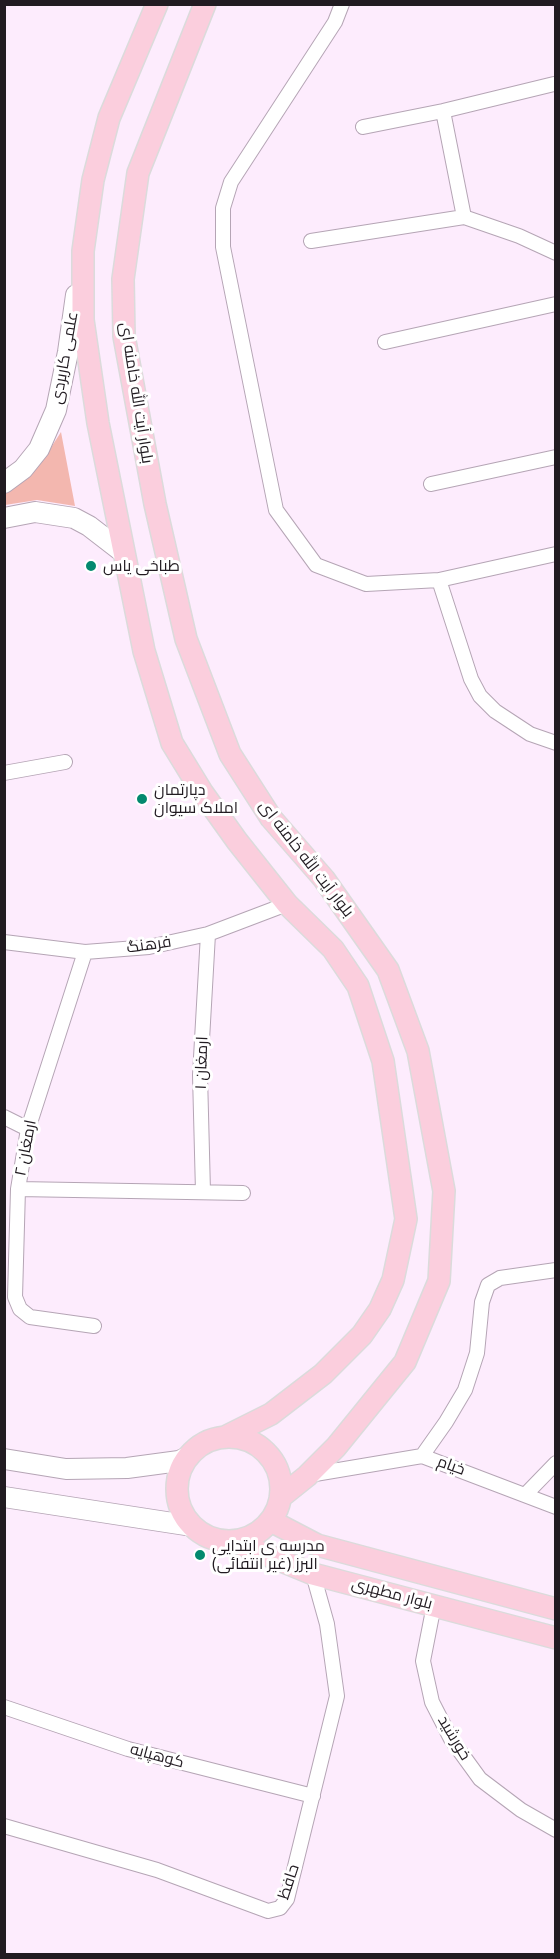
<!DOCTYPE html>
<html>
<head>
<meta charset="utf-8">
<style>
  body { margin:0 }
  #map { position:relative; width:560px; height:1959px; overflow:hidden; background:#fdecfd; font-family:"Open Sans",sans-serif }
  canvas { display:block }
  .frame { position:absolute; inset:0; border:6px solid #211b21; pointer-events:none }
</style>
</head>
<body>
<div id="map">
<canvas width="560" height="1959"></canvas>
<div class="frame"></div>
</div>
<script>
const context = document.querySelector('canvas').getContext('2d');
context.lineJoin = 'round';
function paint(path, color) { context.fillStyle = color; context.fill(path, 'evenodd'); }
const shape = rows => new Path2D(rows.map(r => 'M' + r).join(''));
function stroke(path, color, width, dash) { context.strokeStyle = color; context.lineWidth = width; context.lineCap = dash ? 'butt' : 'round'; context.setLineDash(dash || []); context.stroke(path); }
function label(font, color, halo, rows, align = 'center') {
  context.font = font + ' "Open Sans",Cairo,sans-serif'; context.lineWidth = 6; context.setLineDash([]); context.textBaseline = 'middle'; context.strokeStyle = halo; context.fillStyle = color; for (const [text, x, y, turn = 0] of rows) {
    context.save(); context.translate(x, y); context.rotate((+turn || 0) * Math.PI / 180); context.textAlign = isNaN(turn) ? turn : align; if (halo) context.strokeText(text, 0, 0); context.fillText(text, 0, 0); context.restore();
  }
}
paint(shape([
  [61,432,75,506,37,500,5,505,4,494,41,463]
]), '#f3b7af');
const street = shape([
  [342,4,335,22,231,182,223,208,223,247,276,510,316,565,366,584,439,580,556,554],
  [443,111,464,217],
  [363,127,443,111,554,84],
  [311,241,464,217,519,236,556,253],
  [385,342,556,304],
  [431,484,556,457],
  [439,580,471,679,480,696,495,711,530,734,556,743],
  [4,773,65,762],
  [4,942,85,952,149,947,208,934,287,904],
  [85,952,28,1129,18,1189,15,1297,20,1309,30,1317,94,1326],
  [4,1117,28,1129],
  [18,1189,243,1193],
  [203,1192,200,1075,208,934],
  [422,1456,446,1422,465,1390,477,1353,482,1302,488,1285,500,1278,556,1270],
  [309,1475,422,1456,556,1507],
  [525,1495,556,1463],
  [434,1605,423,1661,432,1702,451,1739,480,1779,521,1810,556,1830],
  [4,1707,128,1749,313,1796],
  [4,1826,157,1870,268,1911,280,1908,287,1899,337,1696,327,1624,313,1574]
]);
const secondary = shape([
  [4,483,23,469,39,449,56,410,68,352,76,295],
  [4,518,35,512,74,518,89,526,124,553],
  [4,1459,66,1469,127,1468,179,1461,188,1457],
  [4,1497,192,1526]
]);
const primary = shape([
  [157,4,109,118,93,180,83,251,83,320,98,423,144,651,172,743,202,792,237,841,287,904,333,949,358,986,383,1061,406,1219,393,1280,380,1309,362,1335,323,1374,271,1414,225,1437],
  [205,4,138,173,123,279,124,336,155,504,186,639,230,754,271,818,324,879,388,970,418,1051,444,1191,439,1281,405,1362,336,1447,307,1476,282,1496],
  '177 1489a52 52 0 1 1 104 0a52 52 0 1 1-104 0Z',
  [271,1521,317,1545,556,1609],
  [233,1541,313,1574,556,1638]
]);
stroke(street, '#b5a5b5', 16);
stroke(secondary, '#b5a5b5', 22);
stroke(primary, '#dbdbdb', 24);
stroke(street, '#fff', 14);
stroke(secondary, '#fff', 20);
stroke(primary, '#fbcedd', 21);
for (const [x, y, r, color] of [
  [91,566,6,"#03896f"],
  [142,799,6,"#03896f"],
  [200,1555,6,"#03896f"]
]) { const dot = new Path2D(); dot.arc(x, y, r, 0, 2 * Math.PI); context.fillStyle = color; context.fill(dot); stroke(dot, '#fff', 2); }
label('16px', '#211b21', '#fff', [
  ["علمی کاربردی",65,358,-80],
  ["بلوار آیت الله خامنه ای",136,393,81],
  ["بلوار آیت الله خامنه ای",306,859,52],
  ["فرهنگ",149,945,-8],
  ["ارمغان ۱",202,1063,-88],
  ["ارمغان ۲",26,1148,-79],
  ["خیام",451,1466,20],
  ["بلوار مطهری",392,1594,15],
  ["خورشید",454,1738,59],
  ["کوهپایه",157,1756,15],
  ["حافظ",289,1882,-72]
]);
label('16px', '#211b21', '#fff', [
  ["طباخی یاس",103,566],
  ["دپارتمان",154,790],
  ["املاک سیوان",154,808],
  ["مدرسه ی ابتدایی",212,1546],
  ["(غیر انتفائی) البرز",212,1564]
], 'left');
</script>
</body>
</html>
